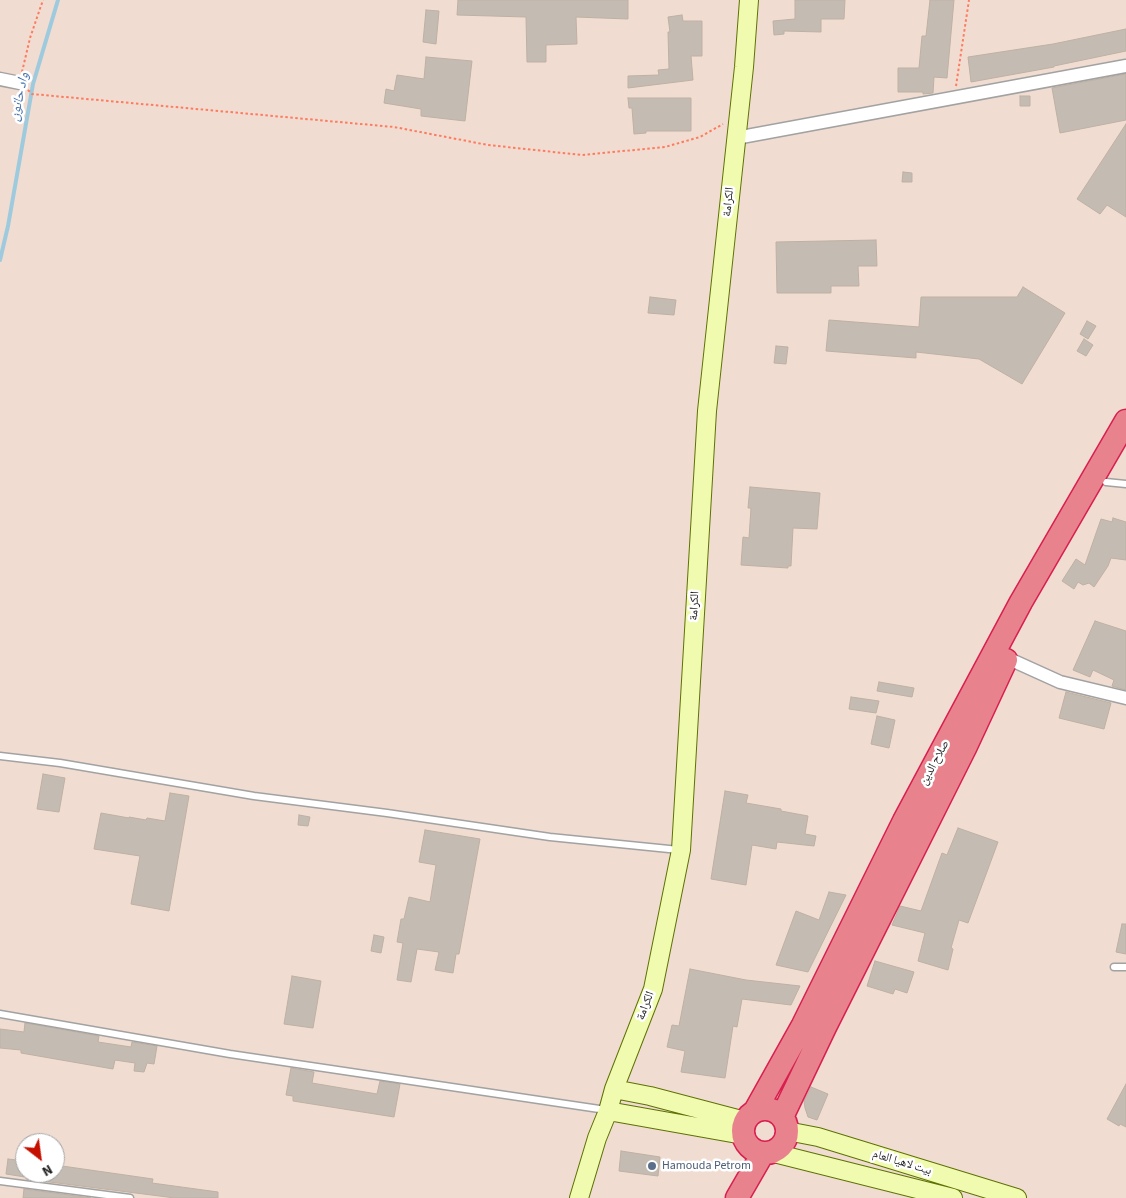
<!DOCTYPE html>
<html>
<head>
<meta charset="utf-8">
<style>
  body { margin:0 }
  #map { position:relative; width:1126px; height:1198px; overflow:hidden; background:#ede9df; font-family:"Source Sans 3",sans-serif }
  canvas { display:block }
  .north { position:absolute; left:15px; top:1133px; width:50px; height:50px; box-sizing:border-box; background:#fff; border:1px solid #a4a4a4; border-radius:50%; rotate:150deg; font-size:14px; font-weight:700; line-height:20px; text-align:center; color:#1b1b1b }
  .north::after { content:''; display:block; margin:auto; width:18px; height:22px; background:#c50f00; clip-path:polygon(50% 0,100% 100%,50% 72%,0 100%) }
</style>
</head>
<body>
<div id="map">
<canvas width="1126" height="1198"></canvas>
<div class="north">N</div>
</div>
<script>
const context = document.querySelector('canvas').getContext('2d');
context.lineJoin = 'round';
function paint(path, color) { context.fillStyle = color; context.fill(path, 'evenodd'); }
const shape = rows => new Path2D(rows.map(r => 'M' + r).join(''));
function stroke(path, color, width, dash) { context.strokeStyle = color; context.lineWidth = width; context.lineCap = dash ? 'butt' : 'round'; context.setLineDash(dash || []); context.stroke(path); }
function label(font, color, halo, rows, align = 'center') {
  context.font = font + ' "Source Sans 3","Noto Naskh Arabic",sans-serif'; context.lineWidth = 5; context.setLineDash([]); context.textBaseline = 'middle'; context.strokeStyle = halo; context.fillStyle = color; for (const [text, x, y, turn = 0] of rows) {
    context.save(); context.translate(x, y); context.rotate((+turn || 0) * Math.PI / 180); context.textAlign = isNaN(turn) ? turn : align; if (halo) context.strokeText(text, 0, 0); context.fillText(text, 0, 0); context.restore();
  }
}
paint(shape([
  [0,0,1126,0,1126,1198,0,1198],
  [25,1143,55,1143,55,1173,25,1173]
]), '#f0dcd1');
stroke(shape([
  [0,260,8,226,33,84,58,0]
]), '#9ecadd', 4);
const building = shape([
  [458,0,628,0,628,19,576,17,577,44,546,45,546,62,527,62,526,17,457,15,458,0],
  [795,0,845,0,844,19,821,19,821,32,784,31,784,34,774,35,773,21,795,19,795,0],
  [930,0,954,0,947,78,934,77,933,93,923,94,923,92,898,92,898,68,919,68,922,36,926,36,930,0],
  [426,10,439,11,436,44,423,42,426,10],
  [682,15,683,21,702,21,702,56,691,56,693,80,628,88,628,76,659,75,658,70,669,69,668,32,670,32,668,17,682,15],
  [1126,29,1126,51,1054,66,1054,67,971,82,968,57,1053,44,1126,29],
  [426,57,472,61,465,121,421,116,421,109,384,103,386,89,394,91,397,75,424,79,426,57],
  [1126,74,1126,120,1060,133,1052,88,1126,74],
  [1020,96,1030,96,1030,106,1020,106,1020,96],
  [628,98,691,98,691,131,646,131,646,133,634,134,632,108,629,108,628,98],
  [1126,124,1126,217,1107,205,1100,214,1077,199,1126,124],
  [903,172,912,173,912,182,902,182,903,172],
  [876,240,877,266,858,266,859,286,831,286,831,293,777,293,776,242,876,240],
  [1023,287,1065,313,1022,384,979,359,916,352,916,358,826,351,829,320,919,327,921,297,1017,297,1023,287],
  [650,297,676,300,674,315,648,313,650,297],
  [1087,321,1096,326,1088,339,1080,334,1087,321],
  [1084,339,1093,345,1086,356,1077,351,1084,339],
  [776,346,788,347,786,364,774,363,776,346],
  [750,487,820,493,817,529,793,528,791,566,788,566,788,568,741,565,743,537,749,538,751,508,748,508,750,487],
  [1113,518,1126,522,1126,560,1111,558,1108,566,1094,587,1089,583,1083,585,1078,582,1074,589,1062,581,1076,559,1085,565,1101,519,1112,522,1113,518],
  [1095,621,1126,631,1126,690,1112,686,1114,680,1093,670,1090,677,1073,670,1095,621],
  [879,682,914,688,912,697,877,691,879,682],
  [1066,692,1111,703,1104,729,1059,718,1066,692],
  [851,697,879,701,876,713,849,709,851,697],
  [877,716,895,720,889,748,871,744,877,716],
  [43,774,65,778,59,812,37,809,43,774],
  [725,791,748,795,746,803,781,809,781,811,808,816,805,834,816,836,814,846,777,842,776,849,752,845,746,885,711,879,725,791],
  [170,793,189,796,169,911,131,904,140,856,94,849,101,813,129,818,129,817,146,820,147,818,165,821,170,793],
  [299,815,310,817,308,826,298,825,299,815],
  [958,828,998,842,968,923,959,920,951,948,953,949,948,970,918,961,925,933,892,925,900,906,921,911,942,853,947,855,958,828],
  [425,830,480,839,459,954,456,954,453,973,435,970,439,952,417,949,411,982,397,980,403,943,397,942,401,919,404,919,409,897,430,902,436,865,419,862,425,830],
  [829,892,846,895,808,972,776,965,796,911,819,920,829,892],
  [1122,924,1126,924,1126,954,1116,952,1122,924],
  [374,935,384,937,381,953,371,951,374,935],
  [875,961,914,972,907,993,895,989,893,994,867,986,875,961],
  [690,969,746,980,800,986,791,1005,742,999,737,1027,733,1026,725,1078,681,1072,685,1051,667,1047,672,1025,679,1026,690,969],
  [292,976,321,981,313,1028,284,1024,292,976],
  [25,1023,99,1036,98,1042,131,1047,132,1042,157,1046,154,1064,147,1063,144,1072,134,1071,135,1063,115,1060,113,1069,21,1053,21,1050,0,1048,0,1029,24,1032,25,1023],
  [291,1068,314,1072,312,1083,377,1094,380,1081,400,1084,394,1117,293,1101,293,1096,286,1095,291,1068],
  [1126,1084,1126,1127,1120,1124,1119,1126,1107,1119,1126,1084],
  [811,1087,828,1094,817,1120,808,1117,805,1108,804,1101,811,1087],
  [621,1151,660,1157,658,1176,619,1171,621,1151],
  [8,1159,25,1161,25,1177,6,1174,8,1159],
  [55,1165,153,1179,152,1183,218,1192,218,1198,175,1198,26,1179,27,1173,55,1173,55,1165],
  [24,1189,91,1198,23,1198,24,1189]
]);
paint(building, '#c4bcb3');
stroke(building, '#bfb1a2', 1);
const lane = shape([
  [1106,482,1126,484],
  [0,756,60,763,254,796,387,813,550,837,679,850],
  [1114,967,1126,967],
  [0,1014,230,1054,606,1110],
  [0,1181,130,1198]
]);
const street = shape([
  [0,79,20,83],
  [736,138,1126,66],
  [1007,658,1060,682,1126,698]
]);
const secondary = shape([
  [614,1089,650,1096,745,1121],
  [608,1111,743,1135],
  [787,1131,818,1137,1017,1198],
  [770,1152,953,1198],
  [579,1198,597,1138,608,1111,614,1089,653,989,681,850,707,411,744,67,749,0]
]);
const highway = shape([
  '743 1131a22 22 0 1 1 44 0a22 22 0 1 1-44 0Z',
  [755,1111,803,1025,904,821,1021,602,1126,421],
  [782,1117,825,1027,965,748,1006,660],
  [737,1198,763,1153]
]);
stroke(lane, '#a2a2a2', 9);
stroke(street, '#a2a2a2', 15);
stroke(secondary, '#5d7202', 20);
stroke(highway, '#d91e50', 25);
stroke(shape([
  [22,72,30,38,43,0],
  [956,86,969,0],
  [28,90,32,94,394,127,488,145,582,155,665,147,700,137,723,124]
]), '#fd7c60', 2, [2.5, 2.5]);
stroke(lane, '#fff', 6);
stroke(street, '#fff', 12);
stroke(secondary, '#f1fbb0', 18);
stroke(highway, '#e8838e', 22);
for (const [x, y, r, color] of [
  [652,1166,5,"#5c6f8a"]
]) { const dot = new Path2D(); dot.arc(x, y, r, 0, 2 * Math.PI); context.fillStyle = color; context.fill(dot); stroke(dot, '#fff', 2); }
label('12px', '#1b1b1b', '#fff', [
  ["الكرامة",729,202,-84],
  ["الكرامة",695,606,-87],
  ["صلاح الدين",935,763,-62],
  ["الكرامة",646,1006,-69],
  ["بيت لاهيا العام",902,1163,17]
]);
label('12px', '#4e5e75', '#fff', [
  ["Hamouda Petrom",662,1166]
], 'left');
label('italic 14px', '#4671ac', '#fff', [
  ["واد حانون",20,97,-78]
]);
</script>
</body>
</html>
